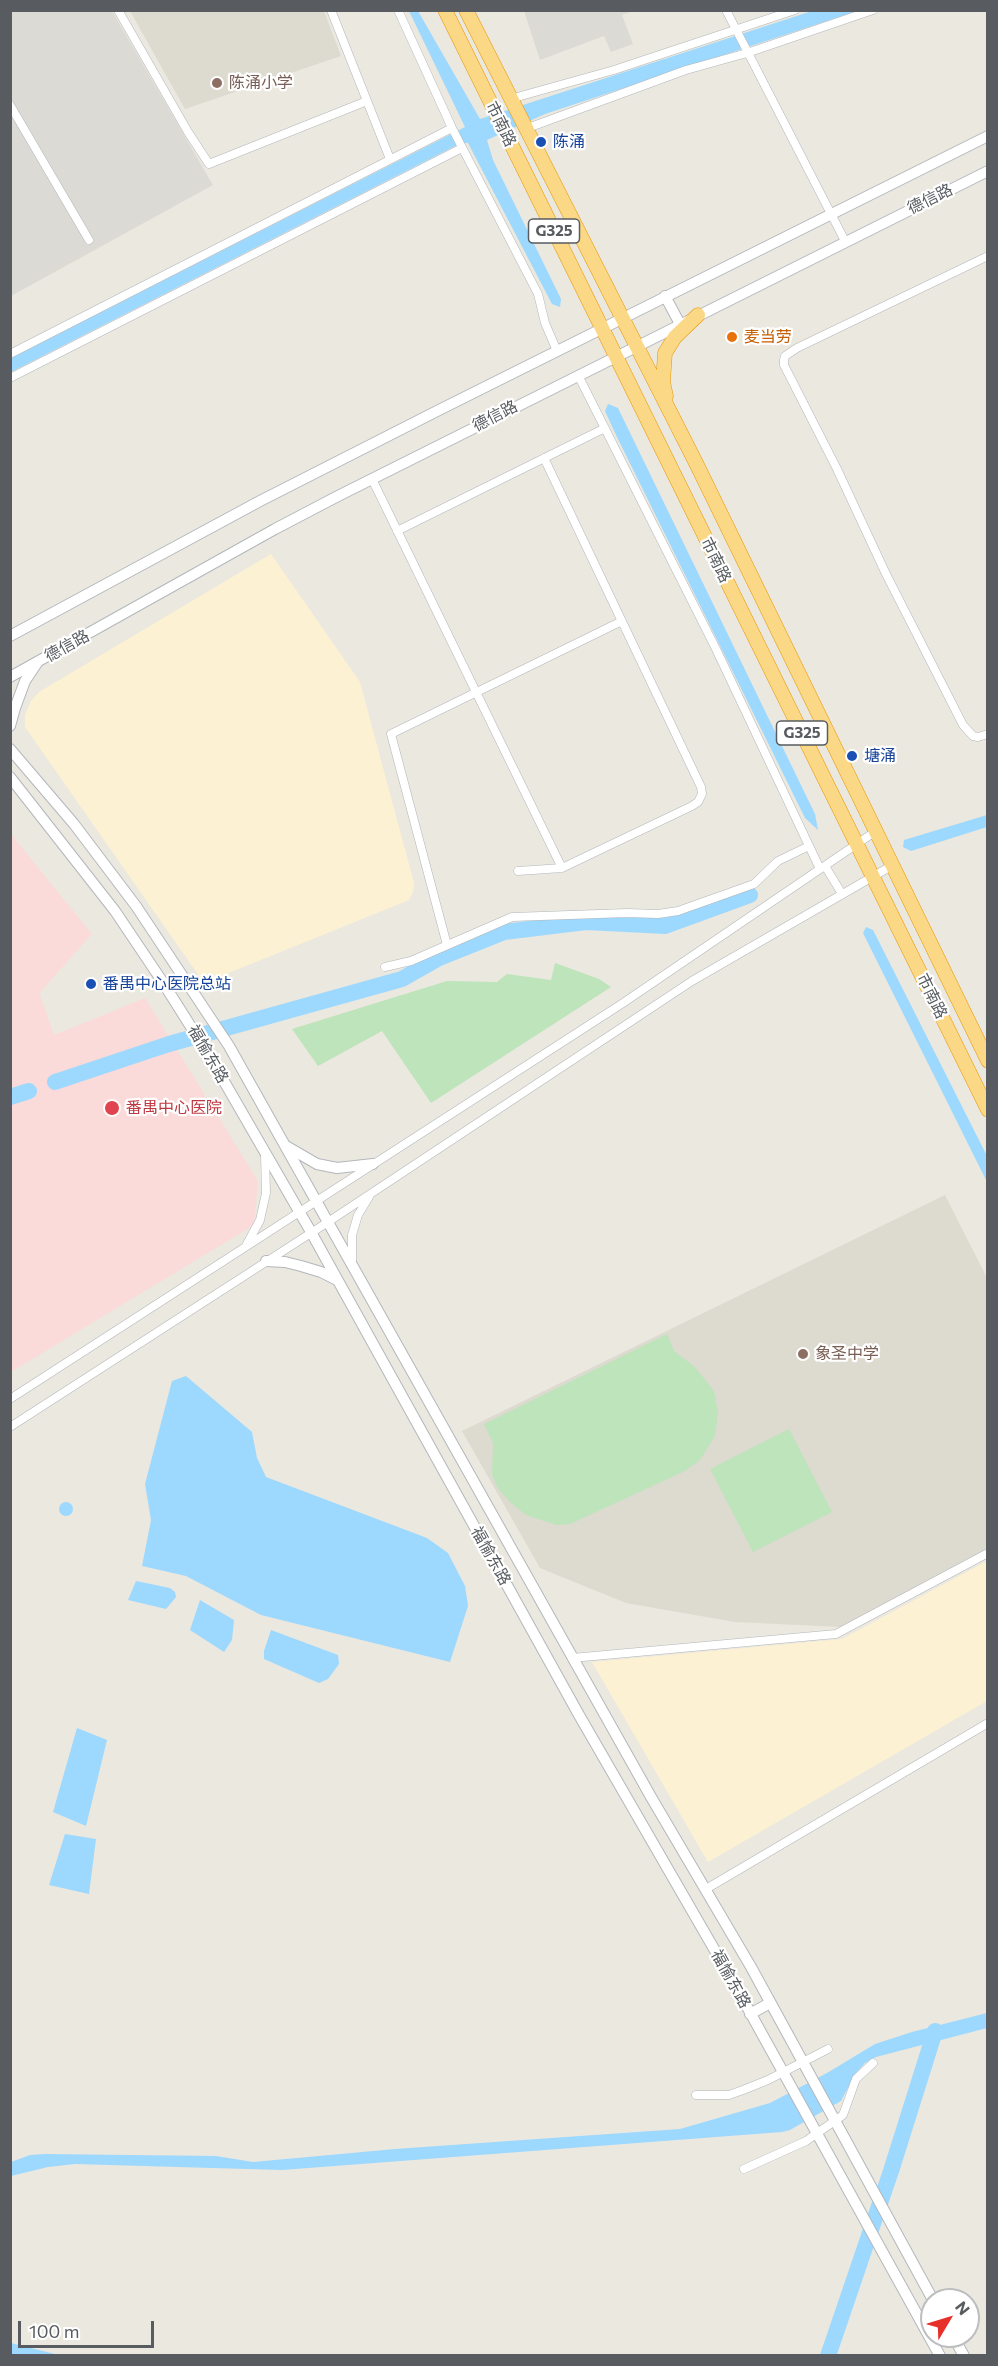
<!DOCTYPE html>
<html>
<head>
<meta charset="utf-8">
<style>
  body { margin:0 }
  #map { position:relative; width:998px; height:2366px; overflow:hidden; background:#ebe8df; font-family:Commissioner,sans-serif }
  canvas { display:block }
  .frame { position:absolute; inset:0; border:12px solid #585c60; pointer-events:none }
  .north { position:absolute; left:920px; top:2288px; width:60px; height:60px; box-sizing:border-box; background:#fff; border:2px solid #bcbebf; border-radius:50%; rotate:52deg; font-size:16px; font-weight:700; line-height:24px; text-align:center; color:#585c60 }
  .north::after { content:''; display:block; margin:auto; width:21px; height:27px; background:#e7302a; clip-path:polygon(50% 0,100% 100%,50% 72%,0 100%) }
  .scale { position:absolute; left:18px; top:2321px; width:136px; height:27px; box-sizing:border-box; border:3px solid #585c60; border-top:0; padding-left:8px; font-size:18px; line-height:21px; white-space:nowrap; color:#585c60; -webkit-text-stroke:4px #fff; paint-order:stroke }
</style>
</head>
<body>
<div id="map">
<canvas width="998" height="2366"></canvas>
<div class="frame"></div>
<div class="north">N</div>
<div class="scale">100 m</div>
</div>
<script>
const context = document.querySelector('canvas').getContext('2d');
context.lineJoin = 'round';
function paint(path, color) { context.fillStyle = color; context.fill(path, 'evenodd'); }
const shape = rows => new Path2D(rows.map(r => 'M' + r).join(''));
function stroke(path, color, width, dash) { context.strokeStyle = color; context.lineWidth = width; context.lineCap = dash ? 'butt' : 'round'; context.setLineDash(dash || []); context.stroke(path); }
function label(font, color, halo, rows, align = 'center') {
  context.font = font + ' Commissioner,"Noto Sans SC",sans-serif'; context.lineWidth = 4.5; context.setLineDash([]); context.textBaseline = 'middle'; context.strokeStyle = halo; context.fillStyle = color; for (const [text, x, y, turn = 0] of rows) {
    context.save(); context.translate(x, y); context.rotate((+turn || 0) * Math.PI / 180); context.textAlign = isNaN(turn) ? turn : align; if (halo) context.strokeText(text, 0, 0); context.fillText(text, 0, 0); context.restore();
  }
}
paint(shape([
  [271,554,360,682,414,883,413,892,409,900,204,983,25,727,25,715,31,701,39,692],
  [987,1561,987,1701,708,1862,592,1662,842,1639]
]), '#fdf1d3');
paint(shape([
  [11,11,112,11,213,185,11,296],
  [524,11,633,11,622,15,633,44,611,52,604,36,540,60]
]), '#dcdad4');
paint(shape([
  [130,11,324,11,341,56,185,109],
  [945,1195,987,1278,987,1550,841,1627,735,1622,626,1603,540,1568,462,1431]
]), '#dddad0');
paint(shape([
  [10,833,92,934,41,991,40,995,54,1035,145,998,258,1181,254,1225,11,1372]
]), '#fadbda');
paint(shape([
  [555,963,599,979,611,987,431,1103,382,1031,318,1066,292,1029,447,981,497,982,507,974,551,980],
  [667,1334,674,1351,695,1367,714,1391,718,1413,715,1436,700,1460,685,1471,570,1524,556,1525,526,1515,510,1502,497,1487,492,1474,493,1443,484,1424],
  [789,1429,832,1512,753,1552,710,1469]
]), '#bde4bb');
paint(shape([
  [409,11,418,11,480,119,812,11,857,11,545,114,487,140,493,160,561,299,560,307,552,304,468,143,461,143,11,372,11,358,465,127],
  [608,404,618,408,815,814,818,830,805,818,616,435,605,411],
  [987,815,987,827,911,851,903,847,904,840],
  [866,927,873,930,987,1156,987,1182,863,933],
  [186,1376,252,1432,257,1458,266,1477,427,1538,448,1553,465,1586,468,1606,450,1662,261,1615,186,1576,142,1566,151,1520,145,1484,172,1381],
  '59 1509a7 7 0 1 1 14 0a7 7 0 1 1-14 0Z',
  [136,1581,170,1588,175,1592,176,1597,166,1609,128,1600],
  [200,1600,234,1620,232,1640,224,1652,190,1630],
  [271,1630,338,1655,339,1664,328,1679,319,1683,264,1659,264,1651],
  [77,1728,107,1740,86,1826,53,1812],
  [65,1834,96,1839,89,1894,49,1885],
  [987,2013,987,2028,876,2057,865,2063,855,2074,841,2101,790,2130,782,2132,282,2170,75,2164,48,2167,11,2176,11,2162,30,2155,45,2154,216,2156,253,2162,395,2149,680,2129,770,2103,827,2073,875,2044,912,2032],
  [10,2343,11,2343,59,2355,11,2355]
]), '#9dd8fe');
stroke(shape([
  [55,1082,169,1044,402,979,439,958,504,932,586,922,665,926,750,895],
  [10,1097,29,1091],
  [828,2356,891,2171,935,2031]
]), '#9dd8fe', 16);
const street = shape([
  [118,10,188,132,209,164,367,101],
  [331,10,390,159],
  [398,10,452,128,538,294,545,323,557,351],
  [726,10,845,241],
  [510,99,614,70,795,10],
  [10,105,89,240],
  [525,129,686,70,747,53,873,10],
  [988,256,797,348,785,356,784,360,784,365,837,469,886,574,963,725,973,736,978,737,988,734],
  [10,354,452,128],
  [578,375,716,649,820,869],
  [10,378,462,148],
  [372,479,562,868],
  [397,531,605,428],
  [825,866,842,894],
  [518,871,562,868,692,806,698,802,702,794,701,787,544,458],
  [447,945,391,734,622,621],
  [385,967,411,961,512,917,627,913,658,914,678,911,754,884,778,861,809,846],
  [247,1244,260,1220,266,1193,265,1155],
  [352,1262,352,1235,358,1215,369,1197],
  [10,1399,623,1003,876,831],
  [10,1427,328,1222,692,981,893,865],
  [572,1658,836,1634,988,1553],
  [706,1889,988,1723],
  [696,2095,729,2095,743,2090,768,2080,828,2049],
  [744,2169,806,2141,843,2115,856,2079,873,2063]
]);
const secondary = shape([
  [665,296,680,324],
  [10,636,260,501,439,410,988,136],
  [10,677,275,529,338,496,988,171],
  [10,726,15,708,25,681,37,663],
  [10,749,74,824,136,906,229,1046,651,1797,751,1967,933,2300],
  [10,777,115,911,162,981,210,1057,311,1232,579,1715,736,1987,940,2356],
  [286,1146,317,1164,337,1168,373,1164],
  [266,1261,285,1262,301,1266,321,1272,337,1280],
  [750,2014,770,2003],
  [953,2336,964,2356]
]);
const highway = shape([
  [445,10,988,1110],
  [466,10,696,463,988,1061],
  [666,396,663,382,665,353,675,337,698,315]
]);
stroke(street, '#b2b6ba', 9);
stroke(secondary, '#b3b7bc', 12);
stroke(highway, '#e89603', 15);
stroke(street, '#fff', 8);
stroke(secondary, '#fff', 10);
stroke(highway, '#fbd886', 14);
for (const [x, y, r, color] of [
  [217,83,6,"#8d6e63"],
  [541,142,6,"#1a4fb4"],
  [732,337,6,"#e8710a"],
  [852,756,6,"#1a4fb4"],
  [91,984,6,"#1a4fb4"],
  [112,1108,8,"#e0444e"],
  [803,1354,6,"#8d6e63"]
]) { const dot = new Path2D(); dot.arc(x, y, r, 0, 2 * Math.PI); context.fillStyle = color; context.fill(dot); stroke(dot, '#fff', 2); }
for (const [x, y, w] of [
  [554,231,51],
  [802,733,51]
]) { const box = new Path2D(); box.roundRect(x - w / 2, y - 12, w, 24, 4.5); context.fillStyle = '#fff'; context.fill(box); stroke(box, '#585c60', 1.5); }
label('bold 15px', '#585c60', null, [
  ["G325",554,231],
  ["G325",802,733]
]);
label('16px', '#785e54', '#fff', [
  ["陈涌小学",229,83],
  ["象圣中学",815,1354]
], 'left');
label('16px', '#585c60', '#fff', [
  ["市南路",501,124,64],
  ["德信路",930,199,-26],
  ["德信路",495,416,-27],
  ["市南路",716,560,64],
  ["德信路",67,646,-29],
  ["市南路",932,996,64],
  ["福愉东路",208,1054,60],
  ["福愉东路",491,1556,61],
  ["福愉东路",731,1979,61]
]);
label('16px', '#164399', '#fff', [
  ["陈涌",553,142],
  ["塘涌",864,756],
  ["番禺中心医院总站",103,984]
], 'left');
label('16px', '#c56008', '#fff', [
  ["麦当劳",744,337]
], 'left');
label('16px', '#be3a42', '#fff', [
  ["番禺中心医院",126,1108]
], 'left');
</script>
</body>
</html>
